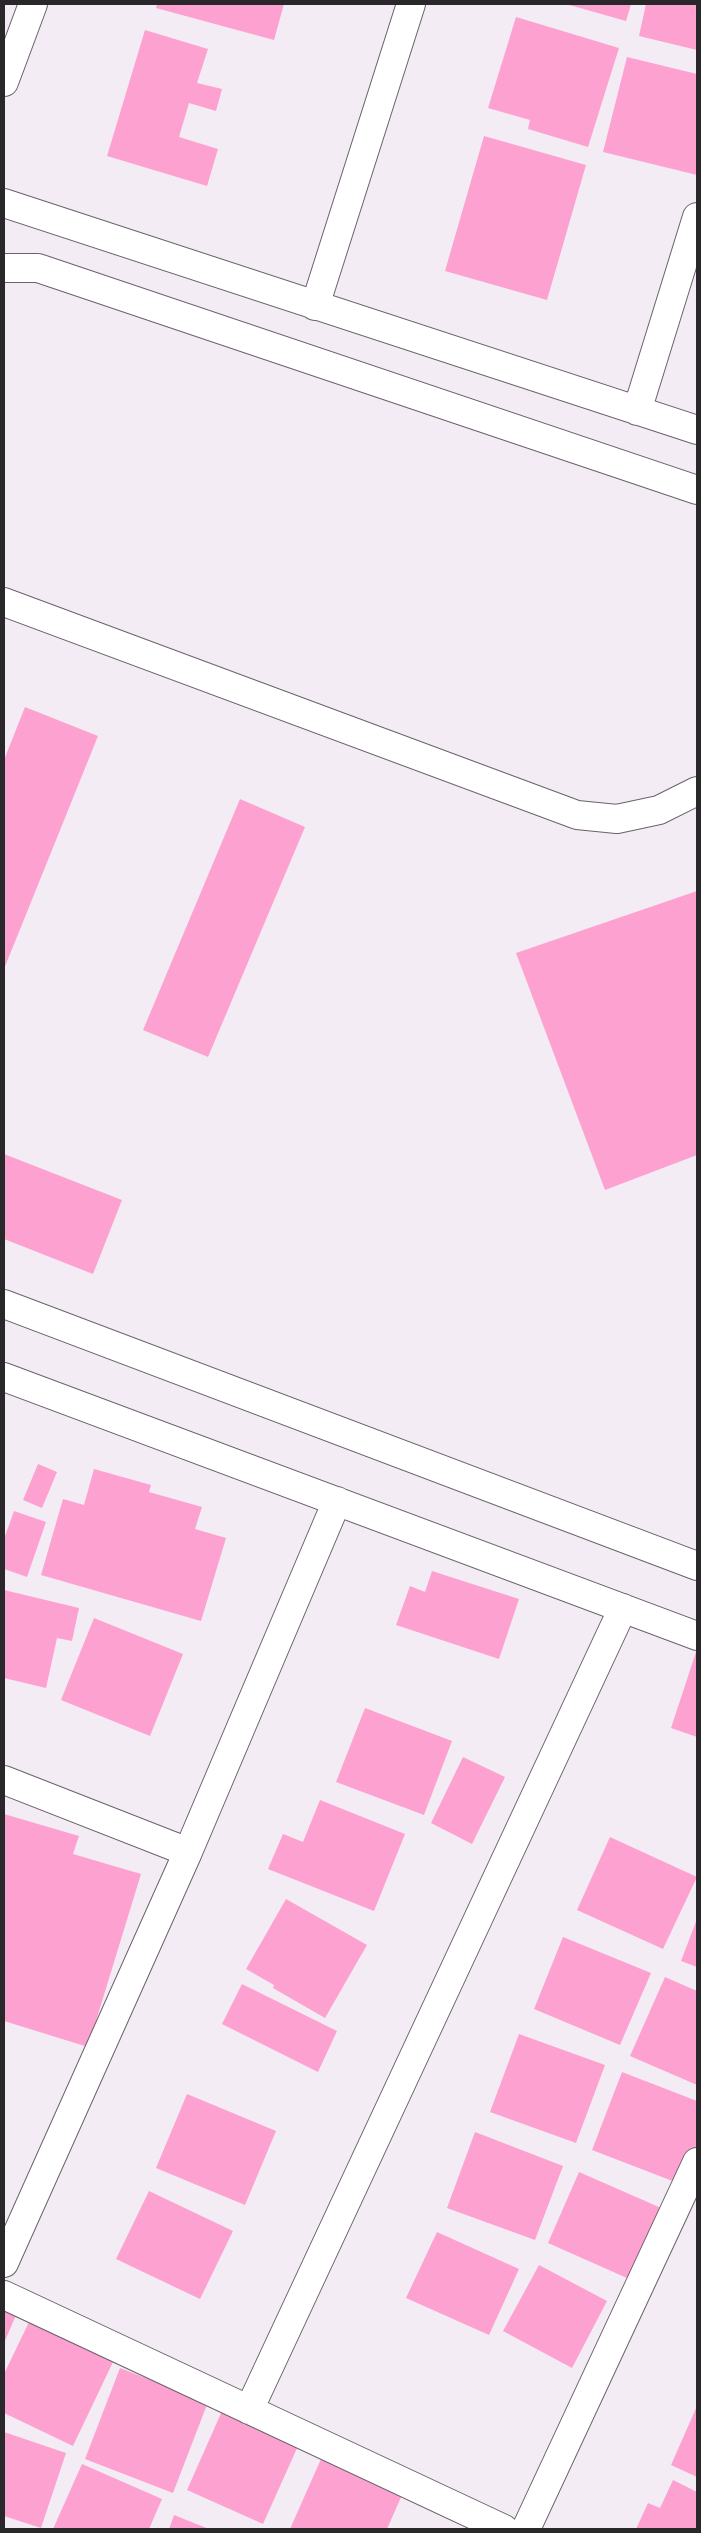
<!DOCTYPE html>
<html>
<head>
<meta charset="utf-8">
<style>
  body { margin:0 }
  #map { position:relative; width:701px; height:2533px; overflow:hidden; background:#f4ecf5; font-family:Karla,sans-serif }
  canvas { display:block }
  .frame { position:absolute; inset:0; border:5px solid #2a272a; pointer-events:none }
</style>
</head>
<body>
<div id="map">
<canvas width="701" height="2533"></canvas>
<div class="frame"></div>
</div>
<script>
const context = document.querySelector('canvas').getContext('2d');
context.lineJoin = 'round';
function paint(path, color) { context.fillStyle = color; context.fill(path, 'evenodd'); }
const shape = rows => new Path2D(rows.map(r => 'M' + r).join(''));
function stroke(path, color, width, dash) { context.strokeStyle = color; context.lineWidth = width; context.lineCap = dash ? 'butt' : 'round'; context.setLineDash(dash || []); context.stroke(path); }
paint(shape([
  [157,4,284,4,274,40,156,8],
  [566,4,631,4,626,21],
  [646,4,697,4,697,50,639,36],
  [516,17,619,48,588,147,528,129,530,120,488,108],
  [145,30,208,49,197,83,222,89,216,111,189,103,179,137,218,149,207,186,107,156],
  [627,57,697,74,697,175,603,152],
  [484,136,586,165,547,300,445,271],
  [25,707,98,736,4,969,4,760],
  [240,799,305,827,208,1057,143,1030],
  [697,891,697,1155,605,1190,516,953],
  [4,1154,122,1200,93,1274,4,1239],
  [38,1464,57,1472,42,1508,23,1500],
  [94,1469,151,1485,149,1492,202,1507,195,1529,226,1538,201,1621,41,1575,63,1499,84,1505],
  [14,1511,46,1522,27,1577,4,1569,4,1539],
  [432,1571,519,1599,499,1659,396,1625,410,1586,425,1592],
  [4,1590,79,1608,72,1641,57,1638,46,1688,4,1678],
  [94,1618,183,1654,150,1736,61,1700],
  [697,1649,697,1737,671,1728],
  [365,1708,452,1741,424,1815,336,1782],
  [463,1757,505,1777,472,1844,431,1823],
  [320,1800,405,1834,374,1911,268,1869,283,1834,303,1842],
  [4,1814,79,1836,73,1854,141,1874,88,2047,4,2021],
  [610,1837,697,1877,663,1949,577,1910],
  [286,1899,367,1945,325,2018,273,1988,274,1985,246,1969],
  [697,1919,697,1967,681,1961],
  [563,1937,651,1973,620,2045,534,2009],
  [665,1977,697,1991,697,2085,630,2056],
  [242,1984,337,2031,318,2072,222,2024],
  [519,2034,605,2065,576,2143,490,2112],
  [622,2072,697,2101,697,2148,683,2185,592,2150],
  [187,2094,276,2131,245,2205,156,2168],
  [475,2132,563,2166,535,2240,447,2208],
  [579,2172,668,2211,636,2282,548,2243],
  [149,2191,233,2231,200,2299,116,2259],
  [437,2232,519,2269,489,2335,406,2298],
  [539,2265,607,2301,572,2368,503,2331],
  [4,2308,17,2313,4,2343],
  [29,2322,113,2362,73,2446,4,2413,4,2374],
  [120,2368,208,2402,173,2493,85,2459],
  [697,2406,697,2477,671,2465],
  [222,2411,298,2446,263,2524,187,2490],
  [4,2432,66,2453,41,2528,4,2516],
  [321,2459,402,2495,387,2529,290,2529],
  [82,2464,162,2499,149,2529,53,2529],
  [673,2480,697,2492,697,2529,636,2529,648,2503,660,2508],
  [174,2515,209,2529,169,2529]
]), '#fda1d1');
const minor = shape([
  [4,82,33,4],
  [4,203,697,430],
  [4,268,38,268,697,490],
  [315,306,411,4],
  [637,411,697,217],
  [4,602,577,815,617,819,659,810,697,791],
  [4,1304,697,1566],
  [4,1377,697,1636],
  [4,1780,188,1852,337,1501],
  [4,2263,188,1852],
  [4,2295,504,2529],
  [249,2410,623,1608],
  [526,2529,697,2162]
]);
stroke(minor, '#6a626a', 30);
stroke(minor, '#fff', 28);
</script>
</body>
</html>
